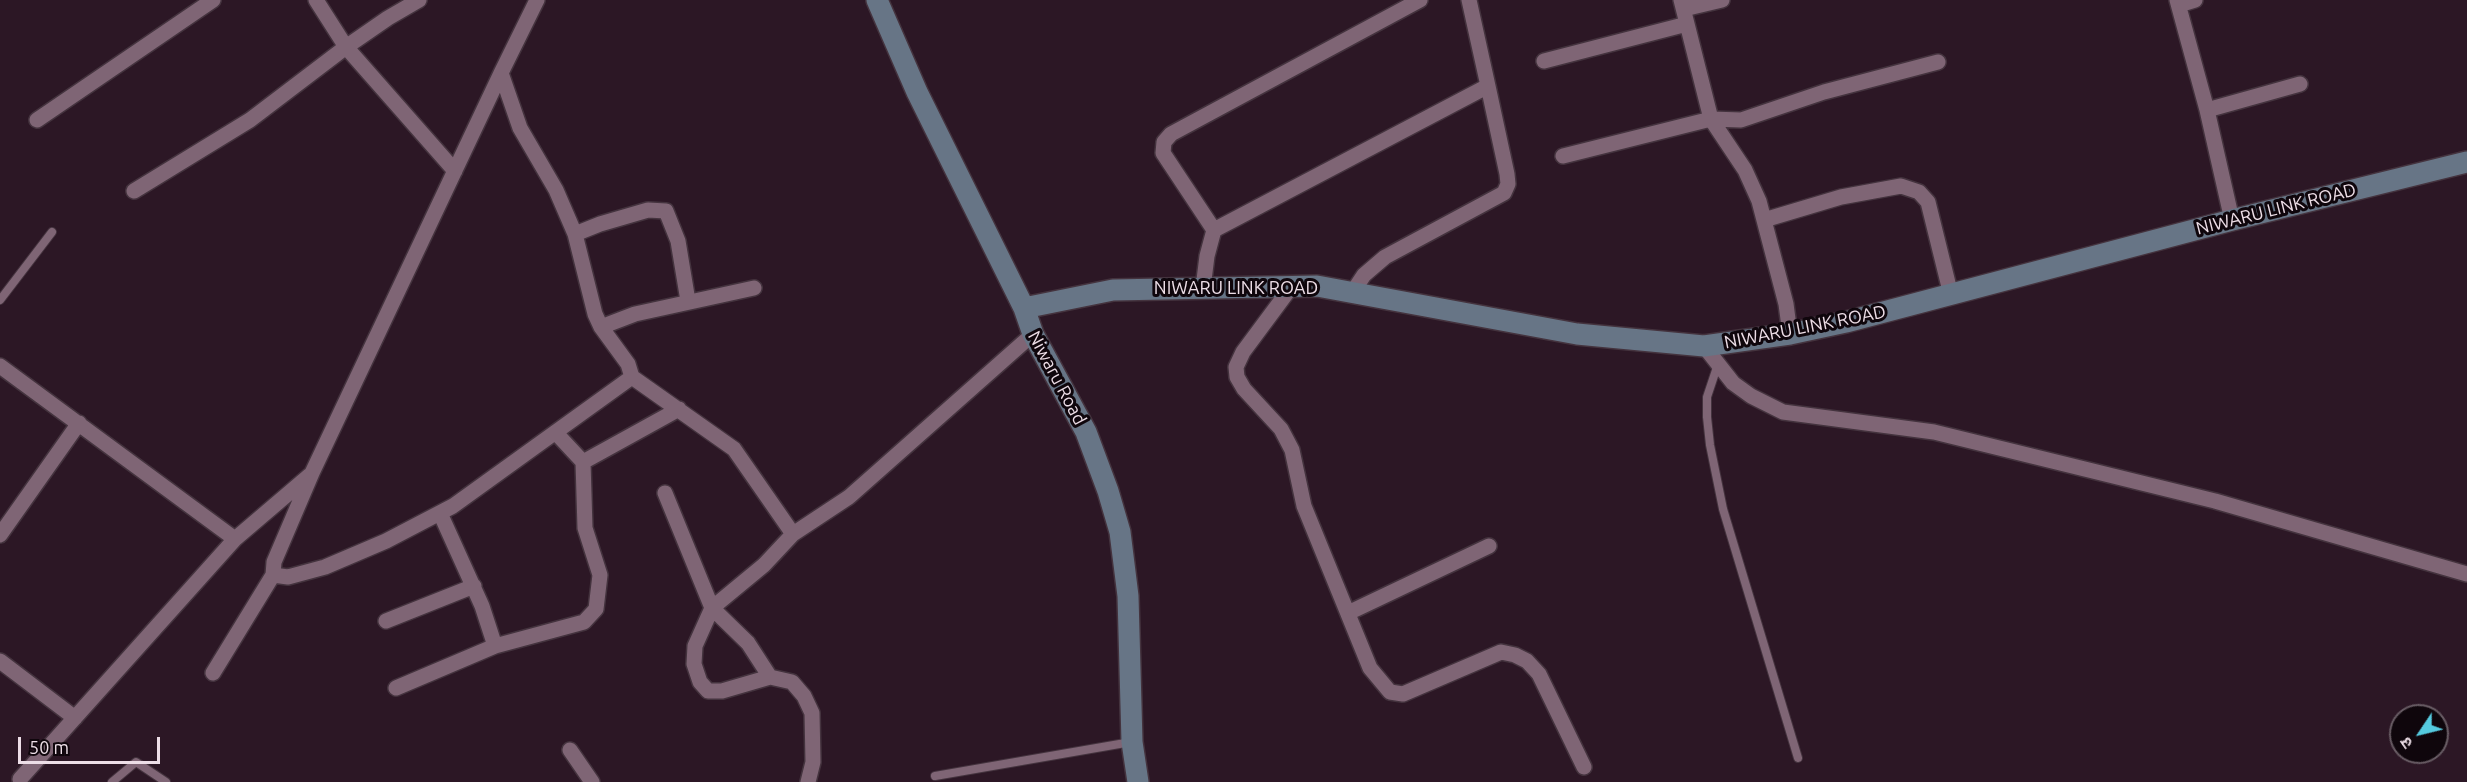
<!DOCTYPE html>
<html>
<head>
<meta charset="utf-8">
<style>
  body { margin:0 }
  #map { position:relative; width:2467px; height:782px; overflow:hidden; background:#2c1725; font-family:Ubuntu,"Noto Sans Devanagari",sans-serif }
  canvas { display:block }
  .north { position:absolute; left:2389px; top:704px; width:60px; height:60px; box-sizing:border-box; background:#0f060c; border:2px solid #685c64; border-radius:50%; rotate:235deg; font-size:16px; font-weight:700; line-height:24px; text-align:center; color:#eddee7 }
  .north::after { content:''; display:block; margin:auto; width:21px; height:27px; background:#55cadf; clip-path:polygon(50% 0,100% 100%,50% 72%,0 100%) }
  .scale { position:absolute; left:18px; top:737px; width:142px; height:27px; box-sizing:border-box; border:3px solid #eddee7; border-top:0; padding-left:8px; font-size:18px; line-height:21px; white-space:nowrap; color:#eddee7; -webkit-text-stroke:4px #0f060c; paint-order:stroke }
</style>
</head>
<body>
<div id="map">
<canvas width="2467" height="782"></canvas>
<div class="north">उ</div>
<div class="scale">50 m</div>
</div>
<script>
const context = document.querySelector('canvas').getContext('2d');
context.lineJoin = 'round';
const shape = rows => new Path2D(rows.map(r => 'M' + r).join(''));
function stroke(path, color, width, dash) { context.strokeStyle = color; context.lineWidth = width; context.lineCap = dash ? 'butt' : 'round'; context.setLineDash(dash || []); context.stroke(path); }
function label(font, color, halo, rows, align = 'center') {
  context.font = font + ' Ubuntu,sans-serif'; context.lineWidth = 6; context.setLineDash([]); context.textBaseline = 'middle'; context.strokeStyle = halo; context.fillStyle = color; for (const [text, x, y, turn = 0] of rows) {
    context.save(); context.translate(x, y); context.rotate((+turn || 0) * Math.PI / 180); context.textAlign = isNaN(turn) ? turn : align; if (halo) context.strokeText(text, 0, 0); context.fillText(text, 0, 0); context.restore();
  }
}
const lane = shape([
  [0,300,52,232],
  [1718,364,1707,397,1707,417,1710,445,1723,509,1798,758],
  [935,776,1131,742],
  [112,782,136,762,166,782]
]);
const street = shape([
  [316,0,346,47,455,171],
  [537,0,501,73,312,473,274,562,273,575,288,577,325,567,386,541,453,506,632,377],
  [1469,0,1488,86],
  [1681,0,1711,119,1745,170,1759,201,1786,304,1790,334],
  [2177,0,2207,110,2232,220],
  [2179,5,2195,0],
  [1684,9,1722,0],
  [1544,61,1687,24],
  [501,73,520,128,556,190,575,234,595,314,601,327,628,364,632,377,734,449,793,534,849,497,1033,334],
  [2207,110,2300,84],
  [37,120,213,0],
  [1563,156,1711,119,1741,120,1824,92,1938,62],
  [134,191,250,120,346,47,388,18,419,0],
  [1764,220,1841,197,1901,186,1919,192,1928,202,1951,295],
  [1214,230,1163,153,1164,142,1171,134,1420,0],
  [575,234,600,224,648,210,666,211,678,241,688,301],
  [1292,286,1243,352,1236,367,1237,377,1244,389,1281,429,1292,450,1304,506,1370,668,1390,692,1403,694,1501,652,1515,655,1527,661,1539,674,1584,767],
  [1203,288,1207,256,1214,230,1488,86,1507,174,1508,184,1504,193,1385,257,1364,275,1352,293],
  [601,327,635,314,754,288],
  [1704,346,1733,383,1751,396,1783,412,1934,432,2215,501,2467,574],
  [0,366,235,539,310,475],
  [583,462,679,409],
  [665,493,712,608,695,646,694,664,700,682,708,691,722,691,770,677],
  [440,513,482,606,495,646],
  [793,534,764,565,712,608,748,643,770,677,792,682,804,696,812,713,813,762,808,782],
  [0,535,79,423],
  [1348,613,1489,546],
  [386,621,474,586],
  [0,661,75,718],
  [213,673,273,575],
  [396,688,495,646,584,622,596,609,600,575,585,528,583,462,556,433],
  [570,750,592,782],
  [20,779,235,539]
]);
const secondary = shape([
  [877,0,917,92,1024,308,1033,334,1086,432,1108,491,1120,532,1128,596,1132,742,1138,782],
  [1024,308,1113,290,1317,286,1577,334,1704,346,1790,334,1846,322,2232,220,2467,162]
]);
stroke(lane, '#44333e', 10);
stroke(street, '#44333e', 18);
stroke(secondary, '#44333e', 24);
stroke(lane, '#7f6575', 8);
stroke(street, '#7f6575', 15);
stroke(secondary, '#677586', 21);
label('18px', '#eddee7', '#0f060c', [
  ["NIWARU LINK ROAD",2276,209,-14],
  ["NIWARU LINK ROAD",1236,288],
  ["NIWARU LINK ROAD",1805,327,-11],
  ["Niwaru Road",1057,378,62]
]);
</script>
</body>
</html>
